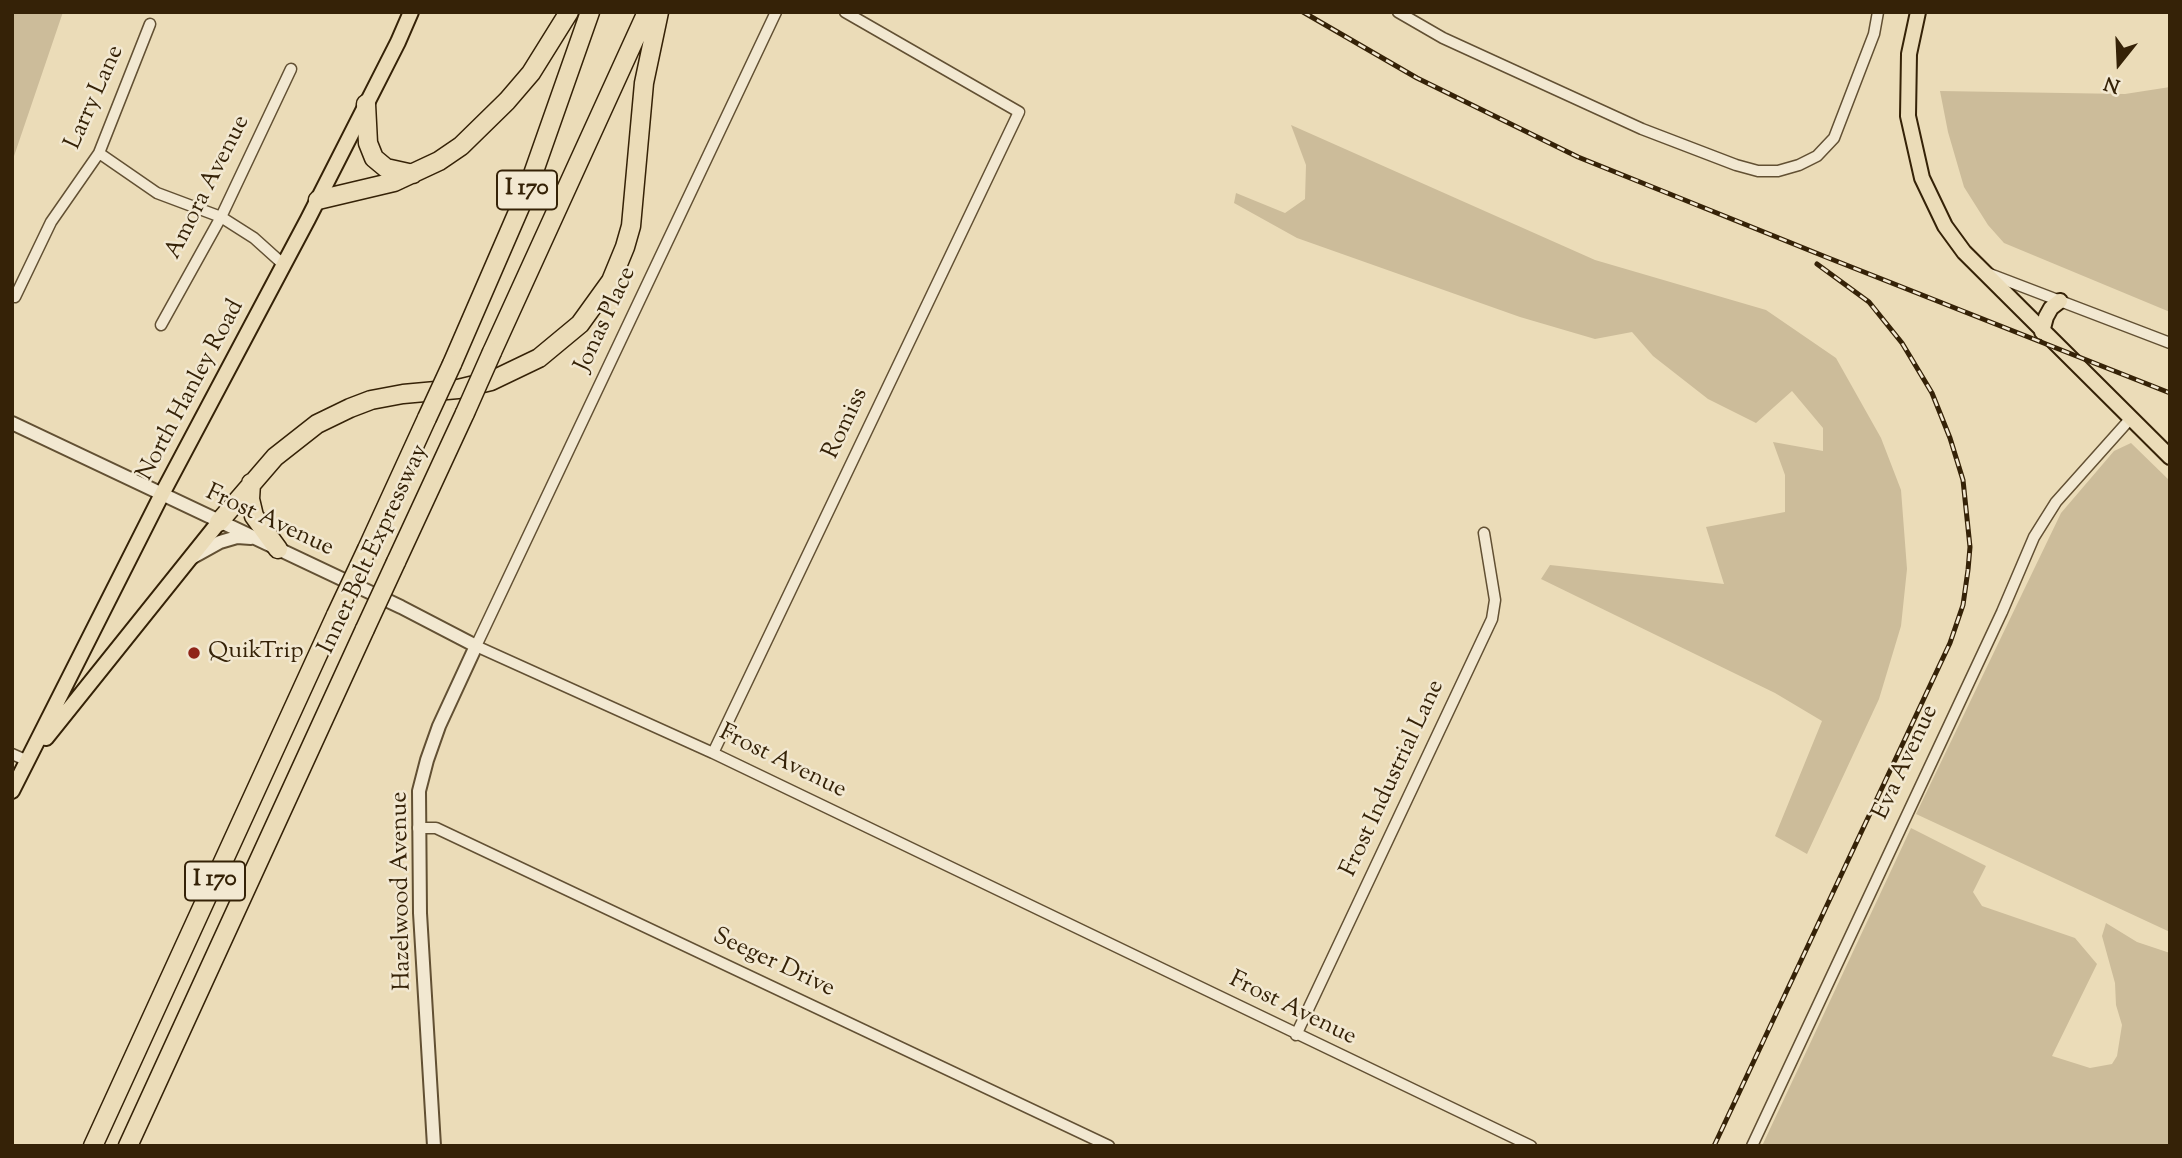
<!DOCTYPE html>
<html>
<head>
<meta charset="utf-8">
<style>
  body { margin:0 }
  #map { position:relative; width:2182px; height:1158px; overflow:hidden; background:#ebdcb8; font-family:"Sorts Mill Goudy",serif }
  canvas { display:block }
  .frame { position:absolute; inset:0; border:14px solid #352207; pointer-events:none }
  .north { position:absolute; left:2084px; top:28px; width:70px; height:70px; -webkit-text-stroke:5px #f2e8d1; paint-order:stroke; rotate:198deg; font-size:19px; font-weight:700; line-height:28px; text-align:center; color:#352207 }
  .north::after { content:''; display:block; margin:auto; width:24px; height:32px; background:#352207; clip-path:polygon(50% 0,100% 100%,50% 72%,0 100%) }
</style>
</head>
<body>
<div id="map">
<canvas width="2182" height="1158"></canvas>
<div class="frame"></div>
<div class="north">N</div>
</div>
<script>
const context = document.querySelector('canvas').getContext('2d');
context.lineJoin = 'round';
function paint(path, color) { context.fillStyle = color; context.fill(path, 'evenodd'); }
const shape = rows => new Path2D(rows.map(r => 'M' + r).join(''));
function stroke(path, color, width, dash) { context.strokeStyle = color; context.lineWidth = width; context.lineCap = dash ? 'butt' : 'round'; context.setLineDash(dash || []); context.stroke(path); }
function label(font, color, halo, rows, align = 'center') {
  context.font = font + ' "Sorts Mill Goudy",serif'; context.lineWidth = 5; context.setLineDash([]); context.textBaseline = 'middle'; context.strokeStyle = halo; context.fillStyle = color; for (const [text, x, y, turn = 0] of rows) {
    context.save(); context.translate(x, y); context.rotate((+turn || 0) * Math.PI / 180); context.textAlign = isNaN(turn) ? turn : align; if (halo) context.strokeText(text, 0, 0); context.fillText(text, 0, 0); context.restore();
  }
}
paint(shape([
  [12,12,63,12,12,162],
  [2170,87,2170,312,2004,243,1988,225,1964,187,1948,132,1940,91,2125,94],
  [1291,125,1595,260,1766,310,1836,358,1881,438,1901,490,1907,569,1901,626,1879,699,1807,854,1775,836,1822,721,1775,693,1541,579,1550,565,1724,584,1706,527,1785,512,1785,475,1773,442,1823,451,1823,428,1792,391,1756,423,1708,399,1653,356,1632,332,1595,339,1520,317,1297,238,1234,203,1236,193,1285,213,1305,199,1306,165],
  [2131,443,2170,481,2170,932,1916,814,2061,513,2114,451],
  [1911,828,1986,866,1973,892,1982,906,2075,938,2097,964,2052,1056,2090,1068,2112,1064,2117,1056,2122,1025,2116,1005,2115,983,2102,936,2106,923,2137,942,2170,953,2170,1145,1762,1146]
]), '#ccbc9a');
const minor = shape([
  [776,12,476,646,713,753,1531,1146],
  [1398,12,1443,38,1642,129,1736,165,1758,171,1778,171,1799,165,1817,156,1834,138,1874,34,1878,12],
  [99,153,157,193,221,217,254,238,284,265],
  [1987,273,2170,343],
  [15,297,51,222,99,153,150,24],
  [161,325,221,217,291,69],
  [713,753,1019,112,845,12],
  [12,754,28,761],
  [418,828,436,828,1109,1146],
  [1296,1035,1492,619,1495,600,1484,533],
  [1752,1146,2002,612,2034,537,2056,502,2131,418]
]);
const tertiary = shape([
  [12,423,401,607,476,646,439,726,427,760,419,791,420,913,434,1146],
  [193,557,220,542,237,537,251,538]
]);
const primary = shape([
  [1918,12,1909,54,1908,116,1922,178,1945,226,1964,252,2170,457],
  [2042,332,2046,317,2051,308,2060,301],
  [46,738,219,522],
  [12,791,162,494,308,219,398,42,411,12]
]);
const motorway = shape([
  [366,104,368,143,374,158,386,168,413,174],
  [318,200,394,182,439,161,461,146,507,101,531,73,569,12],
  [492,352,647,12],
  [452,364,527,191,590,12],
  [251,483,250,499,254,516,278,549],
  [219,522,275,457,317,424,350,408,371,400,403,394,458,389,491,381,539,358,580,324,611,281,625,247,631,226,644,83,659,12],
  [367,549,427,418],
  [396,562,465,413],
  [93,1146,336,615],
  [128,1146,365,629]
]);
stroke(minor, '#625033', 13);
stroke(tertiary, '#625033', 16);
stroke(primary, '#352207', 18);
stroke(motorway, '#352207', 21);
stroke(minor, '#f2e8d1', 10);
stroke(tertiary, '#f2e8d1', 12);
stroke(primary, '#ebdcb8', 14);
stroke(motorway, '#ebdcb8', 18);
const rail = shape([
  [1303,12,1417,78,1578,157,1826,257,2170,393],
  [1714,1146,1950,643,1963,605,1968,570,1970,547,1963,480,1950,438,1932,393,1902,343,1869,302,1817,264]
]);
stroke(rail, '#352207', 5);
stroke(rail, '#f2e8d1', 2.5, [8]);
const motorwayBridge = shape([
  [465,413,492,352],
  [427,418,452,364],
  [336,615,367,549],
  [365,629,396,562]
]);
stroke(motorwayBridge, '#352207', 21, []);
stroke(motorwayBridge, '#ebdcb8', 18);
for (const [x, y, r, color] of [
  [194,653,7,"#8f2418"]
]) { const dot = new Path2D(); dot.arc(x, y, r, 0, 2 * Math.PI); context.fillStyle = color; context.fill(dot); stroke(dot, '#f2e8d1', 2.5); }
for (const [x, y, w] of [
  [527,190,60],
  [215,881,60]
]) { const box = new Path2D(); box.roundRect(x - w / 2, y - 19.5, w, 39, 5); context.fillStyle = '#f2e8d1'; context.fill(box); stroke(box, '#352207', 2); }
label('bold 23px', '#352207', null, [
  ["I 170",527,190],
  ["I 170",215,881]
]);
label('24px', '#352207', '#f2e8d1', [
  ["Larry Lane",96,98,-66],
  ["Amora Avenue",209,188,-63],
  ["Jonas Place",607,320,-65],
  ["North Hanley Road",192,391,-62],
  ["Romiss",847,424,-65],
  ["Frost Avenue",269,522,25],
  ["Inner Belt Expressway",375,550,-65],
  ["Frost Avenue",782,763,26],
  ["Eva Avenue",1907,763,-65],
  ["Frost Industrial Lane",1394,779,-65],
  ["Hazelwood Avenue",403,891,-91],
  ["Seeger Drive",773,964,25],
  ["Frost Avenue",1292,1010,26]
]);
label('24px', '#352207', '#f2e8d1', [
  ["QuikTrip",208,653]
], 'left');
</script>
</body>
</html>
